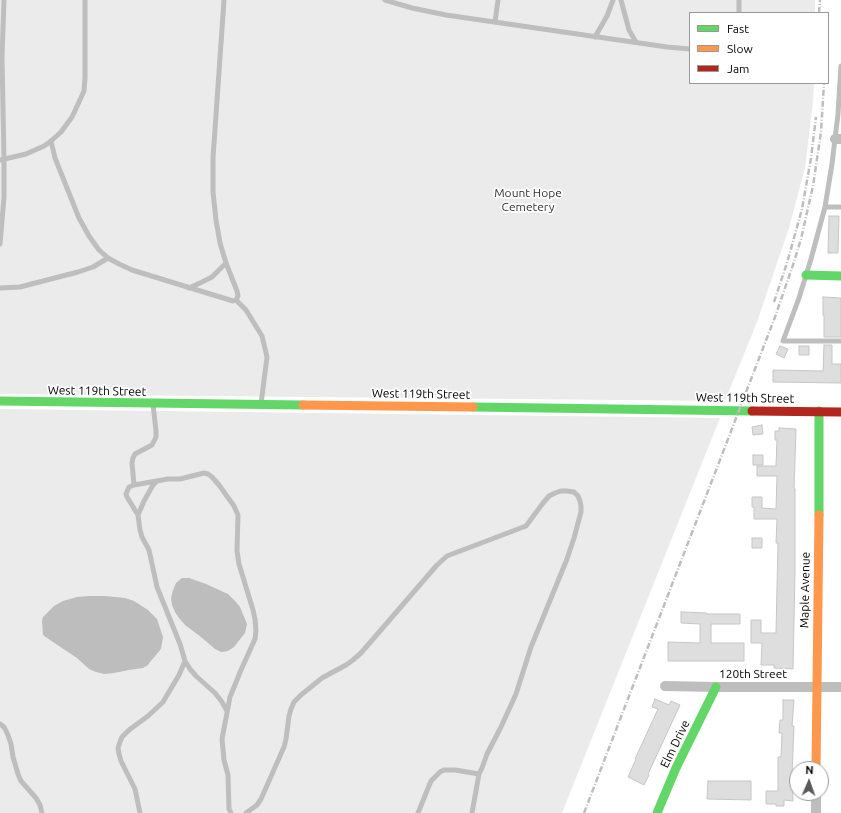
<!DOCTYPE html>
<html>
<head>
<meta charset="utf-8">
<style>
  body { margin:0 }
  #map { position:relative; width:841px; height:813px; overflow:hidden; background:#fff; font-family:Ubuntu,sans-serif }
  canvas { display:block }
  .legend { position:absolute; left:689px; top:12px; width:140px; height:72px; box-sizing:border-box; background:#fff; border:1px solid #999; margin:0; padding:5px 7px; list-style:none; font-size:12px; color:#000 }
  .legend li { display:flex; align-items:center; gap:8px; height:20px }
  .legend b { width:20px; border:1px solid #999 }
  .north { position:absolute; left:789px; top:761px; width:40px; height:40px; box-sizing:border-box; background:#fff; border:1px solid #999; border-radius:50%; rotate:2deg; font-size:11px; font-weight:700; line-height:16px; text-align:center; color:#000 }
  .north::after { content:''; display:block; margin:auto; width:14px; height:18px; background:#595959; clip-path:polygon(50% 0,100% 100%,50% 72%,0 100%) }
</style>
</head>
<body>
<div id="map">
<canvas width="841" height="813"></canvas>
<ul class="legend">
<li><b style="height:5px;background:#63d668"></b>Fast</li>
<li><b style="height:5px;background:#ff974d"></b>Slow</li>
<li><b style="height:5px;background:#b3261e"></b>Jam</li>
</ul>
<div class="north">N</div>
</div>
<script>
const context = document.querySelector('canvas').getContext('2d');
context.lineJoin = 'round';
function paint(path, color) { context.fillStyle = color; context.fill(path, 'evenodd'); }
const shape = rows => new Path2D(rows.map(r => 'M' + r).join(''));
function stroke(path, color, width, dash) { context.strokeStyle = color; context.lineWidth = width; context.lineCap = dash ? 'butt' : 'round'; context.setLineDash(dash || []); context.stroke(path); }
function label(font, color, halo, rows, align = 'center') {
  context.font = font + ' Ubuntu,sans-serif'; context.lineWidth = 3.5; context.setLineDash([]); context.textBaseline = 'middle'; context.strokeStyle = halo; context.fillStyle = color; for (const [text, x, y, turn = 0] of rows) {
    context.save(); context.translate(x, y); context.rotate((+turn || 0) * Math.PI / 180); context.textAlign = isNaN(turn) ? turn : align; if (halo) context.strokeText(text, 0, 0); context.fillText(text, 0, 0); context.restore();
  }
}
paint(shape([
  [0,0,815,0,815,13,690,13,690,83,814,83,813,102,805,168,789,228,757,322,725,401,0,394],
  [0,409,720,418,562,813,0,813]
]), '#ebebeb');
paint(shape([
  [182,578,189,578,206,584,228,594,235,601,240,607,247,624,245,633,234,647,228,651,221,652,215,649,201,637,185,625,179,618,175,612,172,605,171,598,173,590,176,583],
  [89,596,105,596,125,598,134,601,148,610,157,619,163,637,161,649,156,655,150,662,148,665,143,668,129,670,114,673,104,674,96,672,89,669,77,658,50,640,43,635,42,621,43,617,54,606,63,601,77,597]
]), '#bdbdbd');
const building = shape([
  [829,216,839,216,838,253,828,253,829,216],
  [823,297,841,298,841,337,824,337,824,316,823,315,823,297],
  [824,345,832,345,832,364,841,364,841,383,773,382,773,370,823,371,824,345],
  [780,346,788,349,784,358,776,354,780,346],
  [799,346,809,346,809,355,799,355,799,346],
  [762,425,763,434,753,435,752,427,762,425],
  [779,428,796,429,794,489,795,489,795,572,793,669,774,668,774,665,761,665,762,643,751,643,751,620,761,620,761,633,776,633,778,543,776,543,777,519,754,519,754,507,752,507,752,497,762,497,762,508,776,509,777,476,757,476,757,466,776,466,777,440,775,440,775,431,779,431,779,428],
  [753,455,763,455,763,465,753,465,753,455],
  [752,538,762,538,762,548,752,548,752,538],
  [681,612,707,613,707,614,740,614,740,624,711,624,711,643,744,643,744,661,668,661,668,642,700,643,700,624,681,623,681,612],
  [655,699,669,705,671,701,680,705,648,774,649,775,644,785,628,777,636,759,635,759,658,709,652,707,655,699],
  [783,700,794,700,792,726,794,726,792,775,793,801,784,800,784,806,776,806,776,804,766,804,766,791,778,791,778,757,781,757,782,733,779,733,780,720,783,720,783,700],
  [708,781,751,781,751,800,707,799,708,781]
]);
paint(building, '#dedede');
stroke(building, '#c6c6c6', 1);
stroke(shape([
  [385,0,412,8,446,15,667,47,690,49],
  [621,0,629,30,636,42],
  [739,13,739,0],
  [495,22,498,0],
  [595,37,607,16,613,0],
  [841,66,838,114,832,164,825,207,811,259,799,298,783,341,841,341],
  [51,141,55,158,79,218,89,236,99,250,108,258,119,264,132,270,233,301,236,300,238,296,237,291,226,263,220,243,216,220,213,192,213,158,224,0],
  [0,160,26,154,44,146,51,141,61,132,72,117,79,102,84,91,85,78,85,0],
  [825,207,841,207],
  [0,244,4,197,4,160,2,57,4,0],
  [0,288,20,287,78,272,93,267,108,258],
  [189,288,200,283,212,277,226,263],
  [236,300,246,310,262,336,267,357,261,404],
  [134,485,132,463,133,458,135,454,152,445,156,437,156,431,153,404],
  [138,515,144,501,153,485,157,481],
  [227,711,222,702,215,693,196,676,190,669,185,661,180,644,157,587,149,550,142,537,140,530,138,515,127,497,126,494,129,487,134,485,168,479,180,479,204,473,208,474,212,477,219,485,234,506,238,515,237,551,239,564,253,610,255,619,256,631,255,639,241,670,230,697,222,739,224,760,228,775,229,809,231,813],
  [0,724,4,727,8,735,11,744,13,757,18,774,21,781,36,798,40,805,42,813],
  [140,813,135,789,121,761,119,754,118,748,120,742,122,737,129,730,148,716,163,702,179,675,185,661],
  [246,813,257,805,261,799,284,747,286,739,289,716,291,709,294,702,301,695,322,678,346,665,353,660,361,653,437,565,447,556,526,526,543,503,549,496,555,493,561,491,567,491,574,492,578,496,580,501,581,506,581,512,574,538,567,559,531,647,516,694,501,727,487,754,482,768,479,774,472,813],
  [418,813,431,781,440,772,444,770,455,770,479,774]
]), '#bebebe', 5);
stroke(shape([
  [835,139,841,139],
  [665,686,716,687,841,687],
  [816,813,816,793]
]), '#bebebe', 10);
stroke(shape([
  [806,275,841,276],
  [0,401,303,405],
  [473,407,752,411],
  [819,515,819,411],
  [657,813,676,768,716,687]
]), '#63d668', 9);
stroke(shape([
  [303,405,473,407],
  [816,769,819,515]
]), '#ff974d', 9);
stroke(shape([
  [752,411,841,412]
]), '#b3261e', 9);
stroke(shape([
  [819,13,820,0],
  [774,302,787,263,802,209,811,158,816,117],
  [584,813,775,317,793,265,801,239,813,186,821,132,824,83]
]), '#bebebe', 2.5, [6, 2, 1, 2]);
label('12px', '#313131', '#fff', [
  ["Mount Hope",528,193],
  ["Cemetery",528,207]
]);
label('12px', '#000', '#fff', [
  ["West 119th Street",97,391,1],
  ["West 119th Street",421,394,1],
  ["West 119th Street",745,398,1],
  ["Maple Avenue",805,590,-89],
  ["120th Street",753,674],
  ["Elm Drive",675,744,-64]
]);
</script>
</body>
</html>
